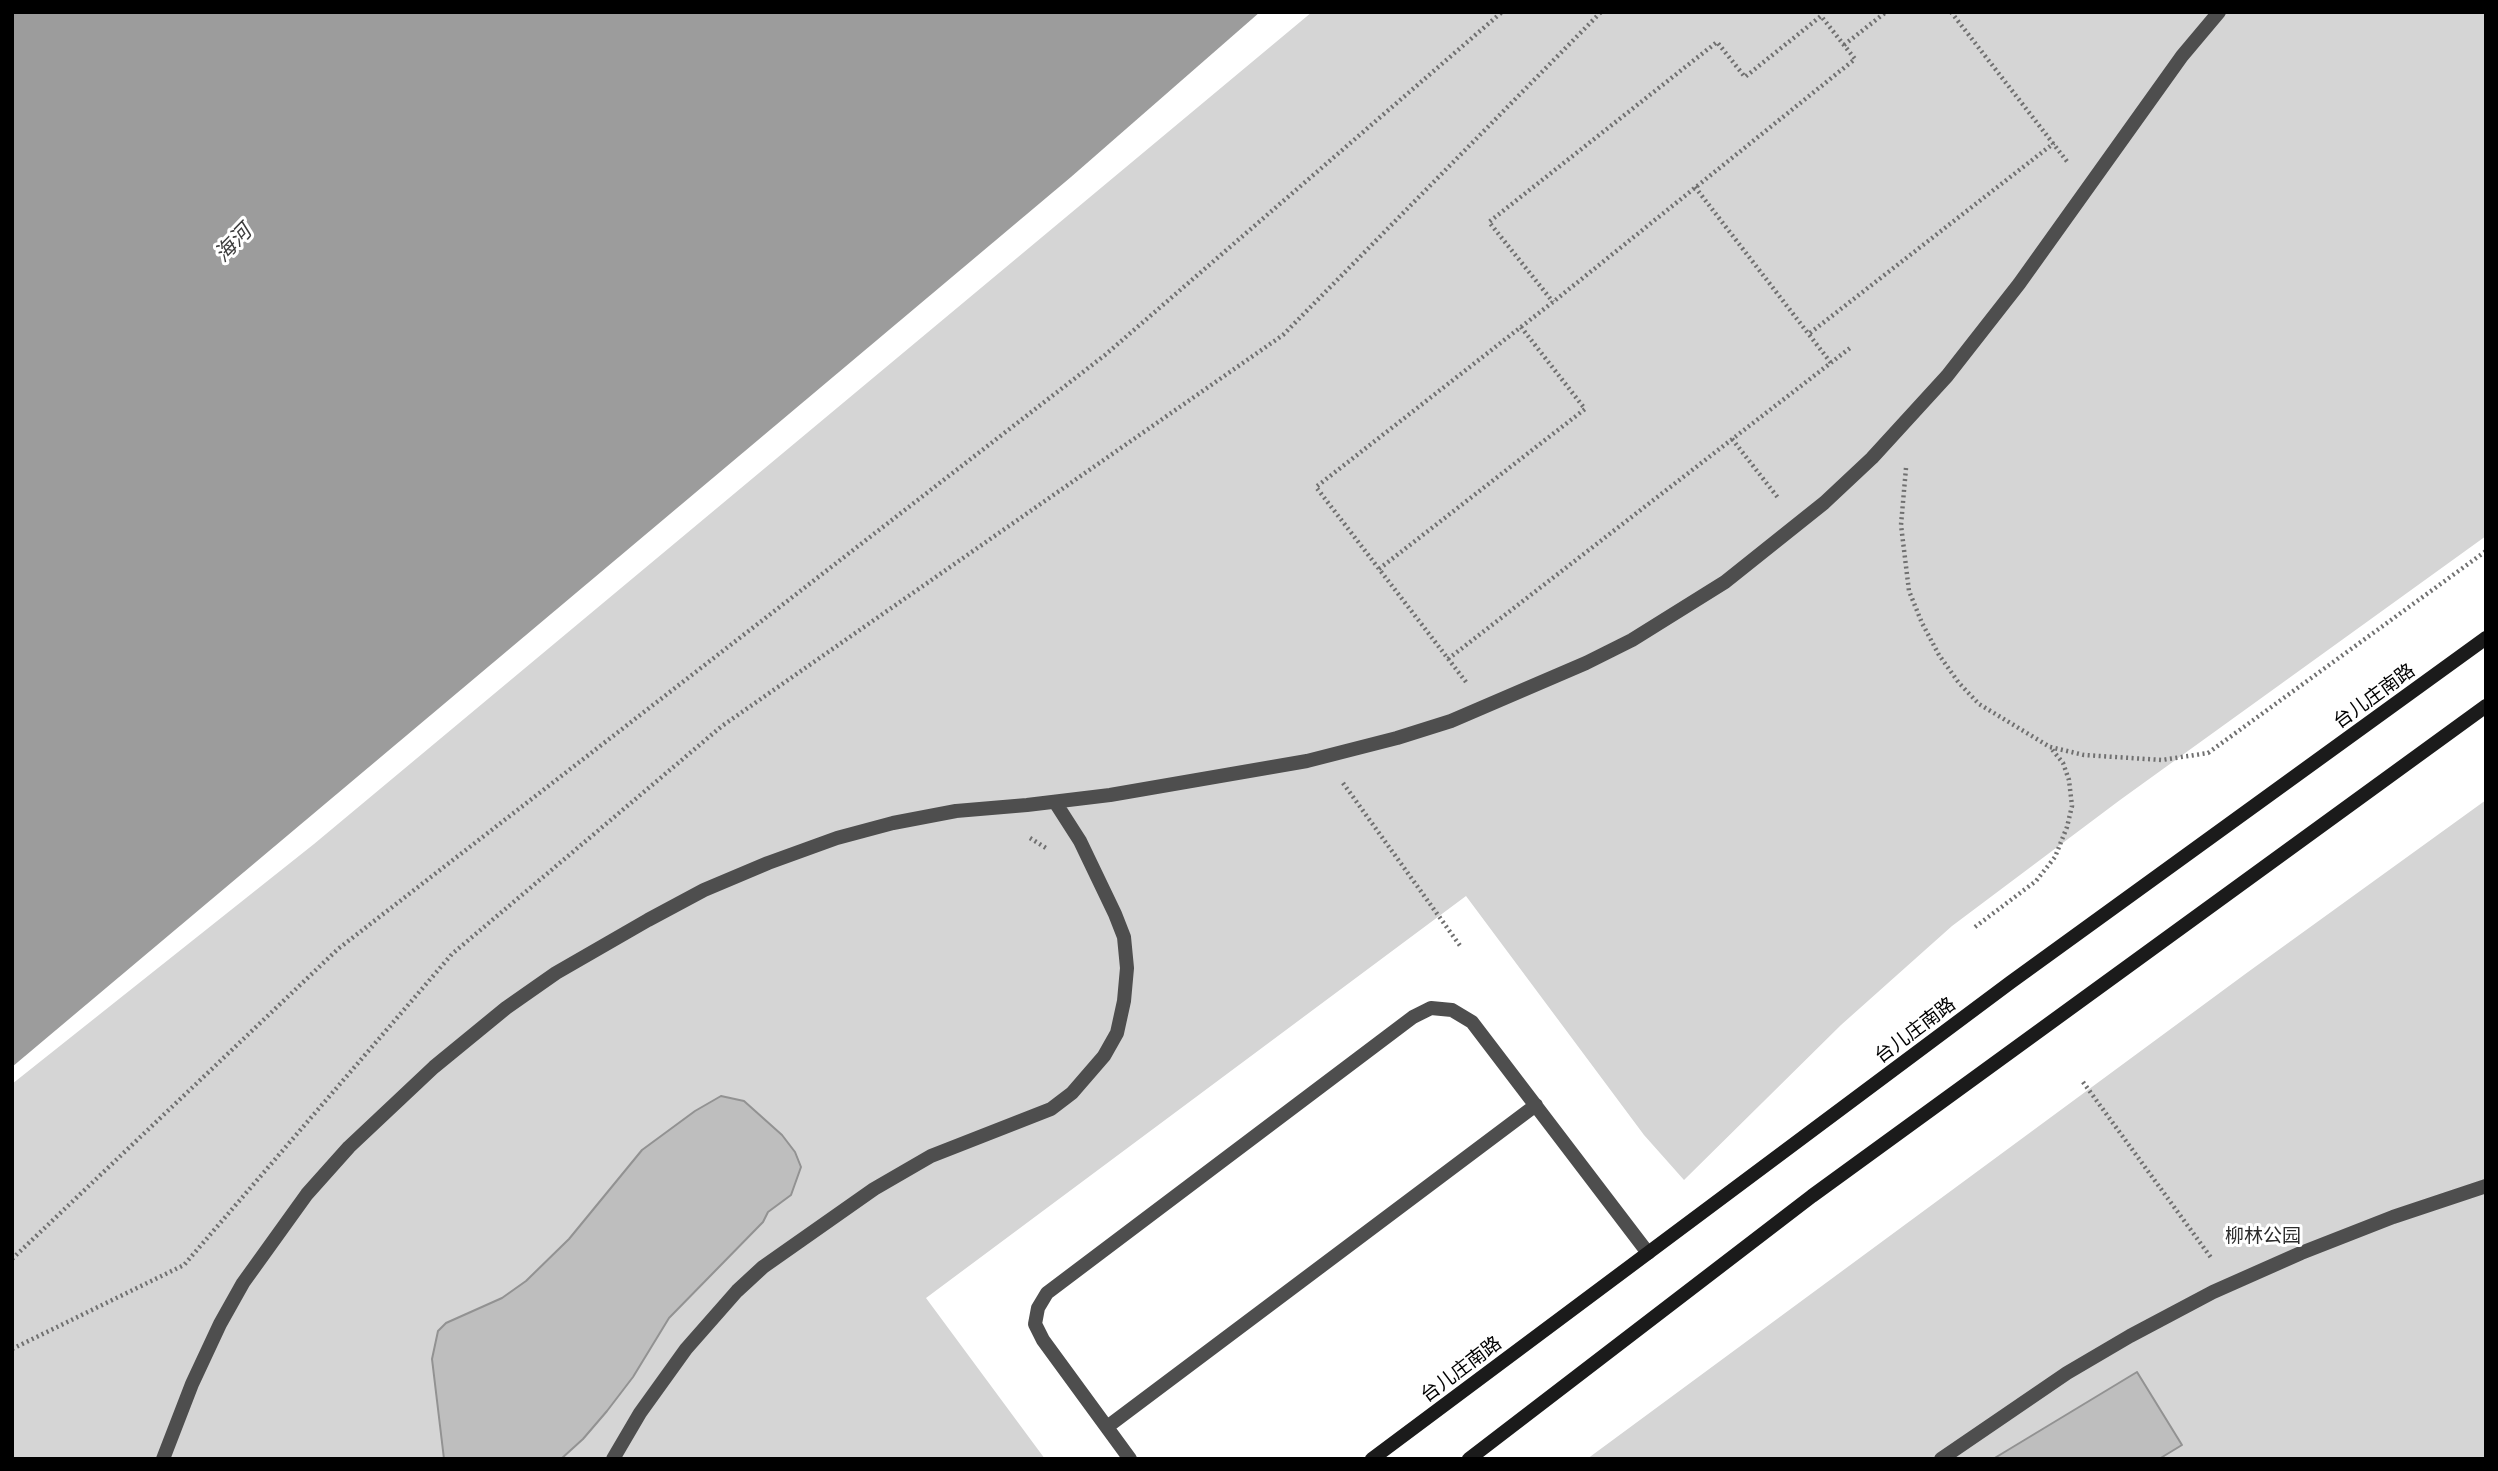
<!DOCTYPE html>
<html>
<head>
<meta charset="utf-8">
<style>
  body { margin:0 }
  #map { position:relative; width:2498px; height:1471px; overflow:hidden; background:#fff; font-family:Barlow,sans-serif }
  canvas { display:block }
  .frame { position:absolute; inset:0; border:14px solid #000; pointer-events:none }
</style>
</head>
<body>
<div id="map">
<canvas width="2498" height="1471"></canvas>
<div class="frame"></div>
</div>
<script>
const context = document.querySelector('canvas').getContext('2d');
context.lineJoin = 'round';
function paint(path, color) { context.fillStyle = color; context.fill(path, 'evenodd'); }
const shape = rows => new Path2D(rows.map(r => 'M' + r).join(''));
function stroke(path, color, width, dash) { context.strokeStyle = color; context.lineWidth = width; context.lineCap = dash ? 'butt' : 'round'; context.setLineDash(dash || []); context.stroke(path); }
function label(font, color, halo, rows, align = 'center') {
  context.font = font + ' Barlow,"Noto Sans SC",sans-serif'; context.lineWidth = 6; context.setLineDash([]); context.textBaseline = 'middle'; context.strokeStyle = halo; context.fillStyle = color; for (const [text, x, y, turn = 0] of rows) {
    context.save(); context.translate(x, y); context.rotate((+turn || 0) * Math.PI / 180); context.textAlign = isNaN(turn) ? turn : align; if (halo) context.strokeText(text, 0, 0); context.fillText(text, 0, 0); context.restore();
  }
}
paint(shape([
  [1312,12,2486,12,2486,536,2120,800,1952,926,1841,1025,1684,1180,1644,1135,1466,896,926,1298,1045,1459,12,1459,12,1084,314,844],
  [2486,800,2486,1459,1587,1459,2248,972]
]), '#d5d5d5');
paint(shape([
  [12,12,1260,12,1071,177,12,1067]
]), '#9c9c9c');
const building = shape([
  [721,1096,744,1101,782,1135,795,1152,801,1167,791,1195,768,1212,763,1222,669,1318,633,1377,607,1411,583,1439,561,1459,444,1459,432,1359,438,1331,446,1323,502,1298,526,1281,569,1239,642,1150,695,1111,721,1096],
  [2137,1372,2182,1445,2159,1459,1993,1459,2137,1372]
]);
paint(building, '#bebebe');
stroke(building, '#929292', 2);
stroke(shape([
  [1951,12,2069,164],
  [1844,45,1886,12],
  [1695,187,1831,363],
  [1810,333,2054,143],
  [1732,439,1779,499],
  [1906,468,1901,525,1909,591,1922,623,1939,655,1959,683,1979,704,2050,747,2084,755,2162,760,2208,753,2486,551],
  [1379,569,1585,409,1521,327],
  [1448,659,1850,348],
  [1466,682,1316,487,1553,302,1855,59,1821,16,1745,77,1717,42,1489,222,1553,302],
  [1343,783,1461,947],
  [1030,838,1046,848],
  [1975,927,2036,881,2055,857,2067,827,2072,806,2069,780,2063,763,2050,747],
  [2083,1082,2212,1259],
  [12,1259,338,949,1105,355,1502,12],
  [12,1349,184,1265,452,954,722,726,1283,335,1601,12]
]), '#707070', 4.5, [2, 3.5]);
stroke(shape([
  [1107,1427,1536,1105],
  [163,1459,192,1384,220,1324,243,1283,307,1194,349,1147,434,1067,506,1008,556,973,648,920,704,890,768,863,837,838,893,823,956,811,1027,805,1110,795,1307,761,1397,738,1451,721,1586,663,1632,640,1725,582,1824,503,1872,458,1947,376,2019,284,2182,56,2219,12],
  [613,1459,640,1413,686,1349,737,1291,763,1267,874,1189,931,1156,1051,1109,1072,1093,1104,1056,1117,1033,1124,1001,1127,968,1124,937,1115,914,1080,841,1055,802],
  [1130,1459,1043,1340,1035,1324,1038,1308,1047,1293,1413,1017,1431,1008,1452,1010,1472,1022,1648,1253],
  [1941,1459,2067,1373,2130,1336,2213,1292,2301,1253,2393,1217,2486,1186]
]), '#4e4e4e', 14);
stroke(shape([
  [1372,1459,2011,982,2486,638],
  [1469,1459,1812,1196,2486,706]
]), '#1b1b1b', 14);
label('19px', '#000', '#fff', [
  ["台儿庄南路",2374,696,-36],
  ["台儿庄南路",1915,1030,-37],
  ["台儿庄南路",1461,1369,-37]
]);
label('19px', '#2c2c2c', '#fff', [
  ["柳林公园",2263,1236]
]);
label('italic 21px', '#3d3d3d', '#fff', [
  ["海河",233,243,-46]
]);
</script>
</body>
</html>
